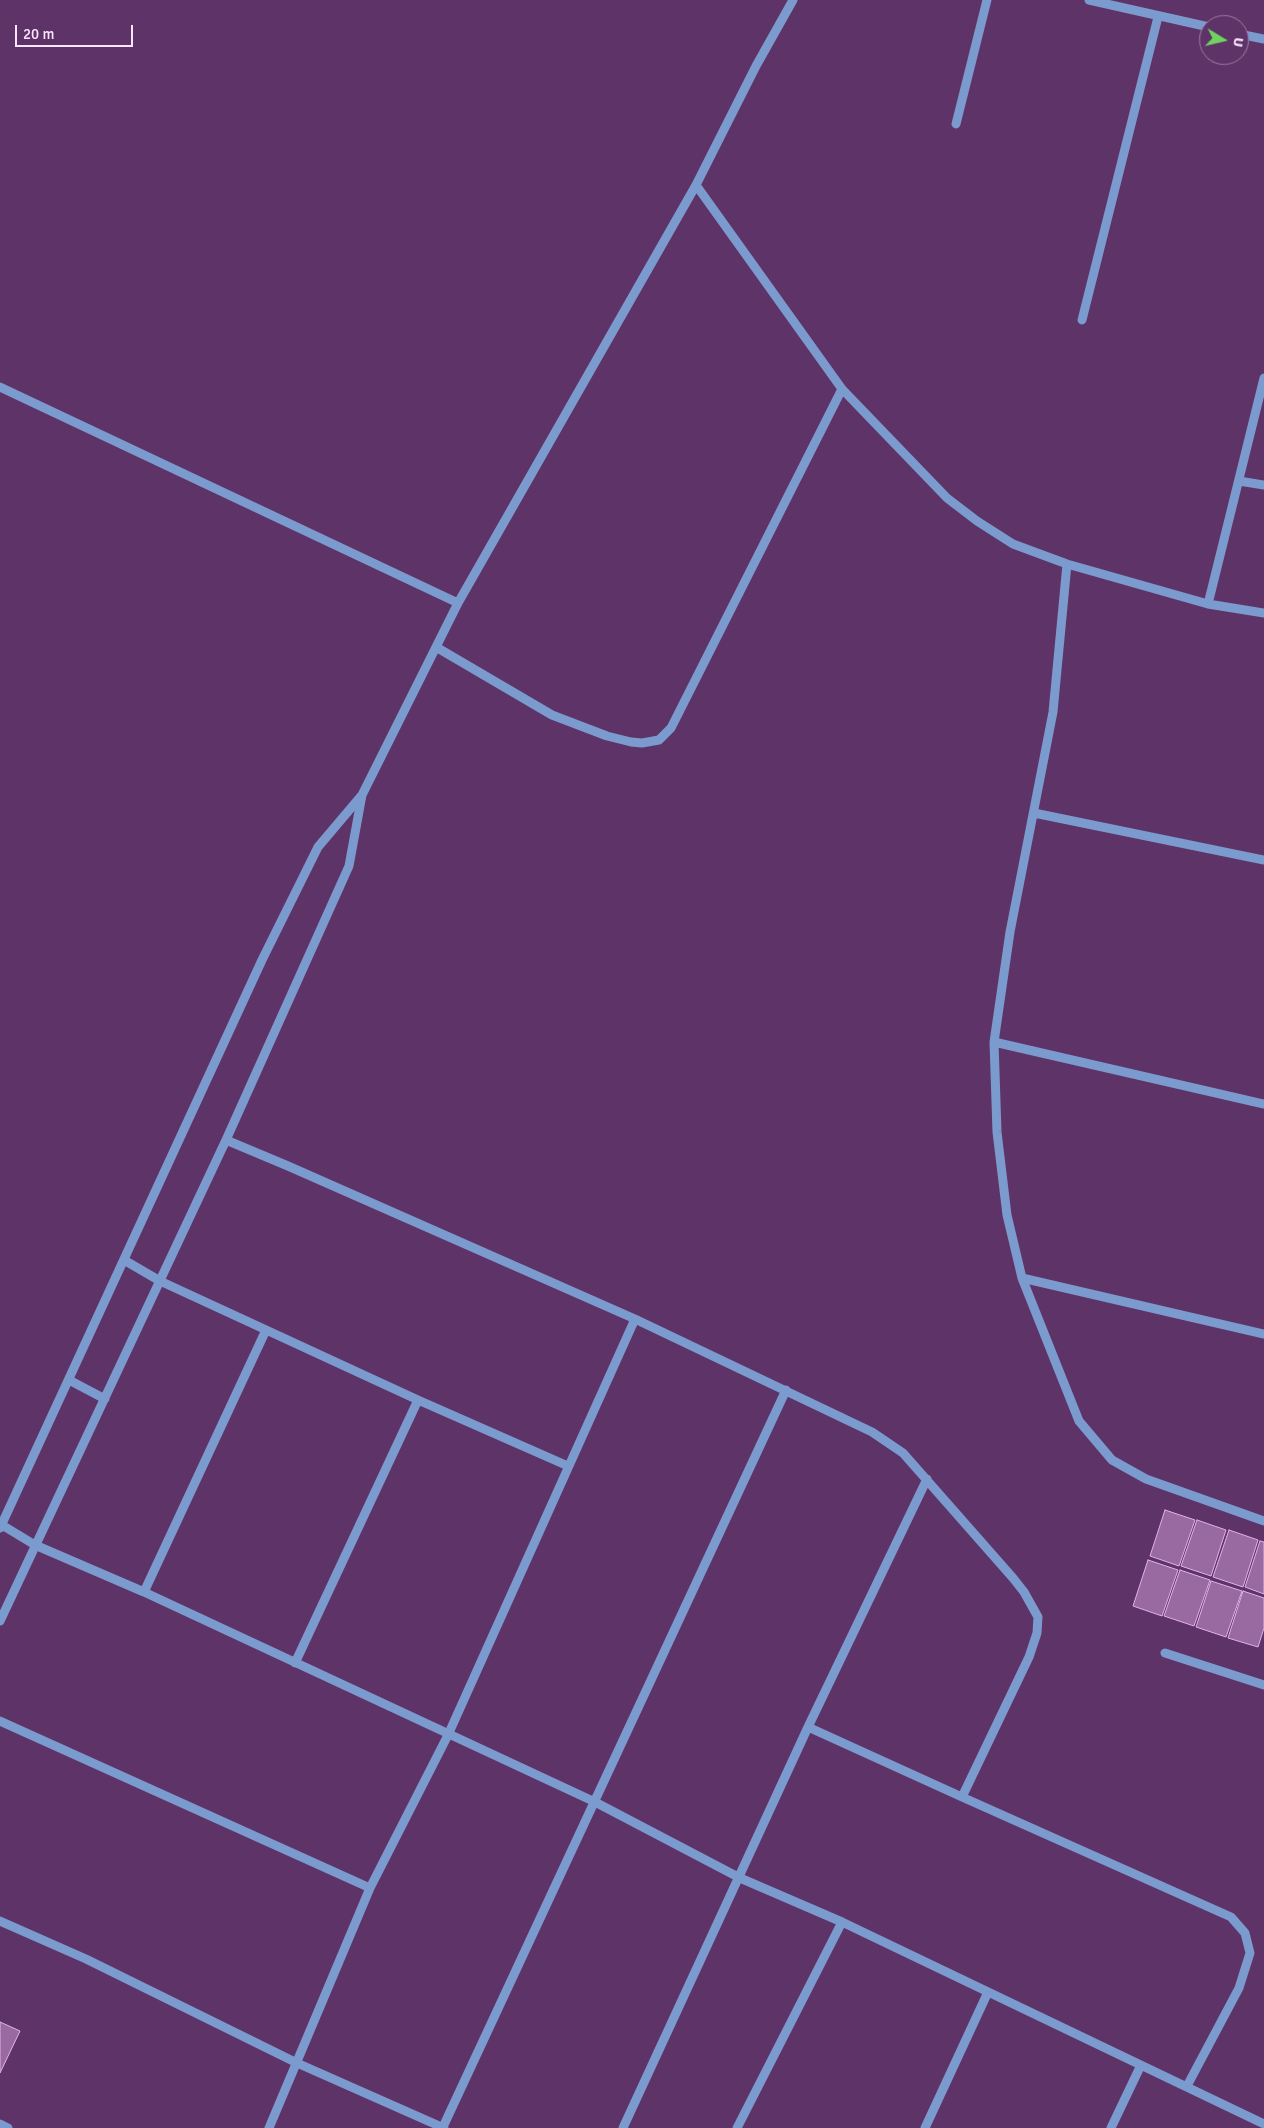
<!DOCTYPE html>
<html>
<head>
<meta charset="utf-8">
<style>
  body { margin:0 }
  #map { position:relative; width:1264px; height:2128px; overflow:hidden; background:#5e3367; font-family:Signika,sans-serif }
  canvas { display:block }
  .north { position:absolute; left:1199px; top:15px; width:50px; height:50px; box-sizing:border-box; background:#5e3367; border:1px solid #9c7ba3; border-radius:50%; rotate:99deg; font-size:14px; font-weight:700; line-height:20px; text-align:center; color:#fae6fe }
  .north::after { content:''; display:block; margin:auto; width:18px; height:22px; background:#70d35f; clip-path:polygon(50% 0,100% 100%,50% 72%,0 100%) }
  .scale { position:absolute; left:15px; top:25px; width:118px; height:22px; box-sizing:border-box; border:2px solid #fae6fe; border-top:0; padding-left:6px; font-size:15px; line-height:18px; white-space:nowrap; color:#fae6fe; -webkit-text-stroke:4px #5e3367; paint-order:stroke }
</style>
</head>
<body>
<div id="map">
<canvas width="1264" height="2128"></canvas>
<div class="north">U</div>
<div class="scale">20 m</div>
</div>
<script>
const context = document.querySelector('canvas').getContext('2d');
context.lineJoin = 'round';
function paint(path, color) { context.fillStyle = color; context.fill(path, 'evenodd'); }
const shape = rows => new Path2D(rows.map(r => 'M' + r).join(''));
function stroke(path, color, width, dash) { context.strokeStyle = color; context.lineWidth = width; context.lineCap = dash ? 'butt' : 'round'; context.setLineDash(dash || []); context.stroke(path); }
const building = shape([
  [1165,1510,1195,1520,1179,1566,1150,1556,1165,1510],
  [1197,1520,1226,1530,1211,1576,1181,1566,1197,1520],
  [1229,1530,1258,1540,1243,1587,1213,1577,1229,1530],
  [1260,1541,1264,1542,1264,1594,1245,1587,1260,1541],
  [1148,1560,1178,1570,1162,1616,1133,1606,1148,1560],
  [1180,1570,1210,1580,1194,1626,1164,1616,1180,1570],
  [1211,1581,1242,1591,1226,1637,1196,1627,1211,1581],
  [1243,1591,1264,1598,1264,1628,1258,1647,1228,1638,1243,1591],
  [0,2022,20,2031,0,2073,0,2022]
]);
paint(building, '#996aa2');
stroke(building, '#e2b0ec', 1);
stroke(shape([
  [1089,0,1209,27],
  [1239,34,1264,39],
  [956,124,987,0],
  [696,185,842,389,947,498,977,521,1013,544,1067,564,1208,604,1264,613],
  [1082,320,1158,17],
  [0,387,458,603],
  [1239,481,1264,485],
  [1067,564,1053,712,1010,932,994,1042,997,1132,1007,1215,1022,1278,1079,1421,1112,1460,1146,1479,1264,1521],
  [1208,604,1264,378],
  [436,647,552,715,607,736,631,742,642,743,659,740,671,728,842,389],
  [1034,813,1264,860],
  [994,1042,1264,1104],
  [226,1140,288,1166,635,1319,872,1432,903,1453,1013,1578,1024,1592,1038,1617,1037,1633,1029,1657,962,1797,1231,1917,1245,1933,1250,1953,1239,1988,1187,2086],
  [124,1260,160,1281,418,1400,568,1466],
  [1022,1278,1264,1334],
  [69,1380,105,1399],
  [2,1525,35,1545,144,1592,595,1802,740,1878,842,1922,1264,2124],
  [0,1528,262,960,318,847,362,795,458,603,696,185,756,66,793,0],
  [144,1592,266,1330],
  [0,1621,226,1140,349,866,362,795],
  [1165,1653,1264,1685],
  [295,1663,418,1400],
  [0,1721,370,1888],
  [808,1727,962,1797],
  [0,1921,86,1959,297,2063,444,2128],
  [0,2124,8,2128],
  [443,2127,786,1390],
  [269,2128,370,1888,448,1735,635,1319],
  [623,2128,808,1727,927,1479],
  [737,2128,842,1922],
  [925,2128,988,1992],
  [1111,2128,1141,2065]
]), '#7b9acd', 9);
</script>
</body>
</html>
